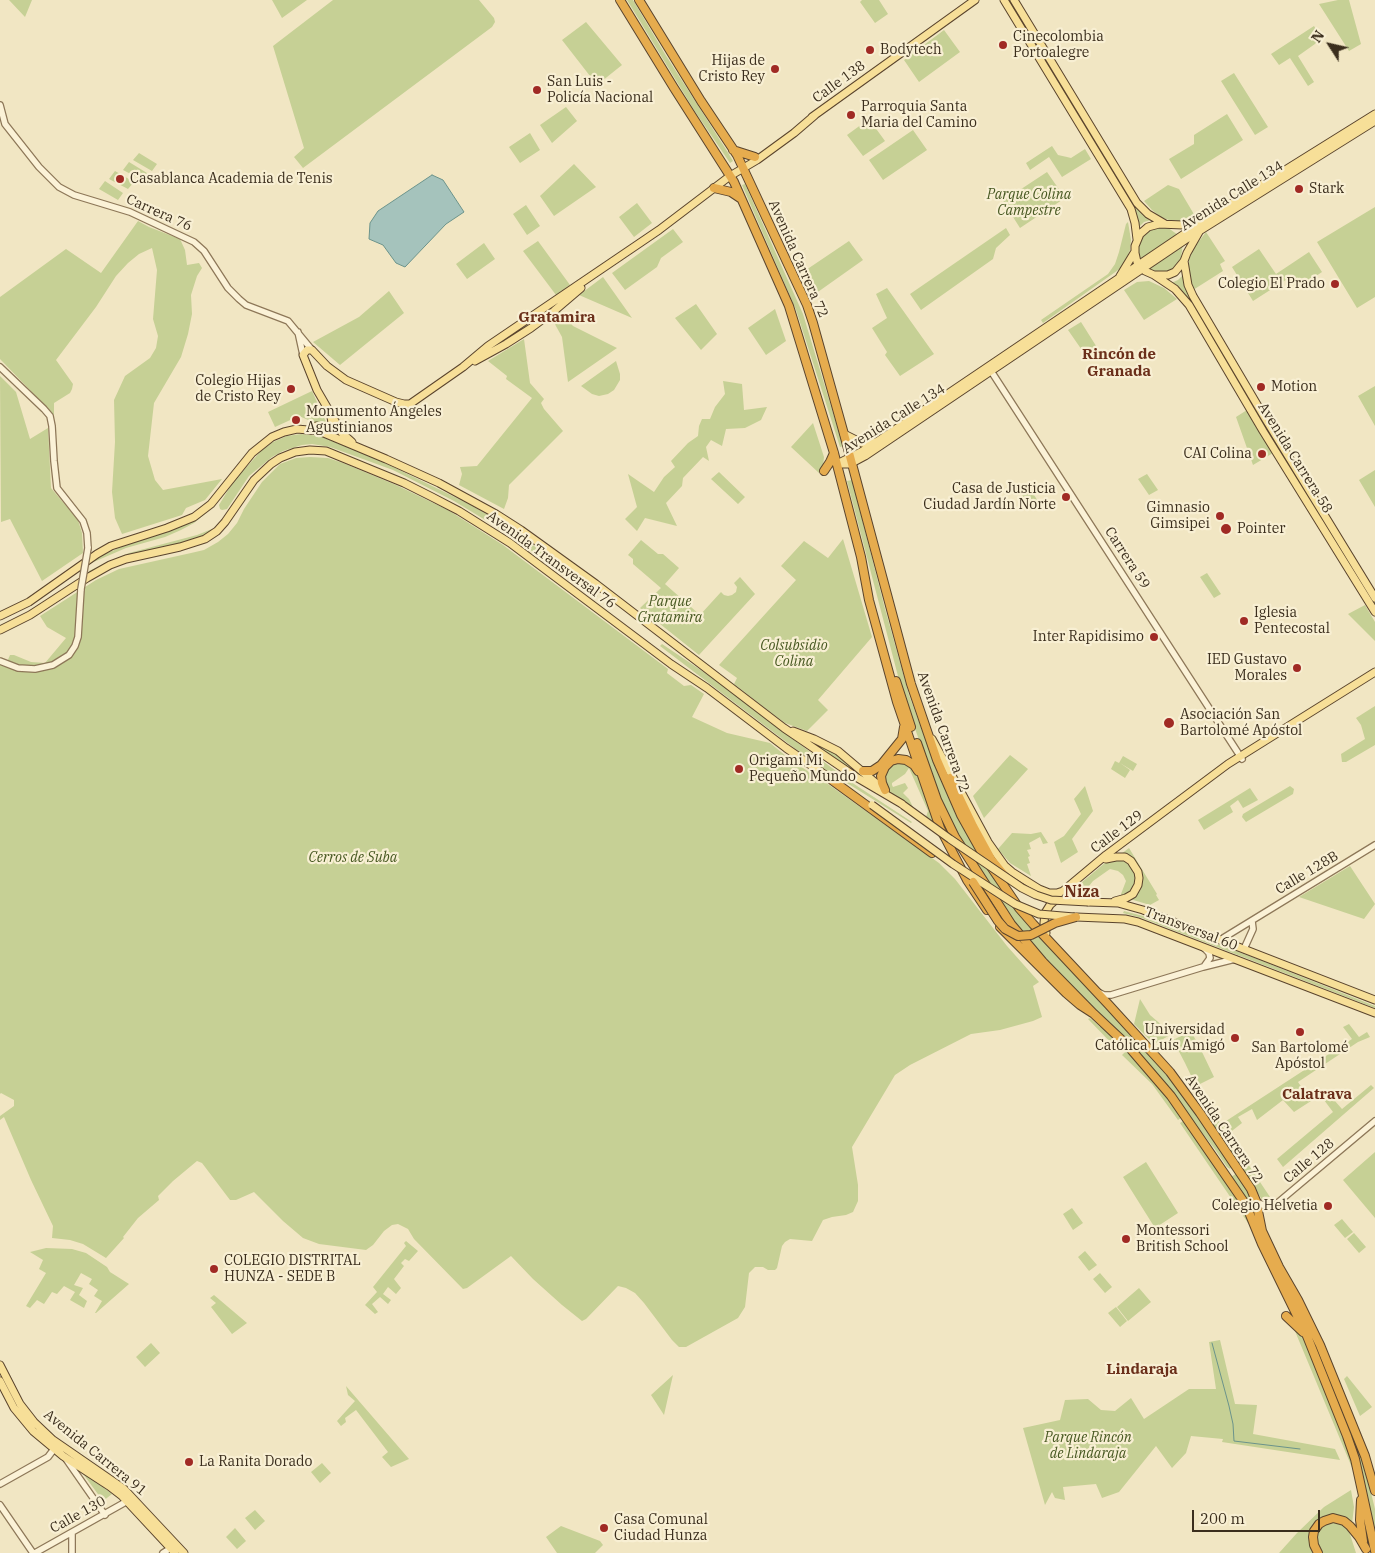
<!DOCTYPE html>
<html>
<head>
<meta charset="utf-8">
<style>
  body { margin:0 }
  #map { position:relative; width:1375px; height:1553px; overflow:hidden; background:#f1e6c3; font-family:"IBM Plex Serif",serif }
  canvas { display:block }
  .north { position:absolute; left:1305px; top:20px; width:50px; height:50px; -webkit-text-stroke:4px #f8efd3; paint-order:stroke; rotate:305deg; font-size:14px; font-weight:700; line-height:20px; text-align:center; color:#3b2e1d }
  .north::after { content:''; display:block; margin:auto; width:18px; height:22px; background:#3b2e1d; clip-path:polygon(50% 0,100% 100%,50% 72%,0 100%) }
  .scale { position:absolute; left:1192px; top:1510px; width:128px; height:22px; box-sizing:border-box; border:2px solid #3b2e1d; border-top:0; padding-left:6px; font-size:15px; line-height:18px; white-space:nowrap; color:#3b2e1d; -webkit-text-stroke:4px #f8efd3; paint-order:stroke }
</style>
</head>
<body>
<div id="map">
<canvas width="1375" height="1553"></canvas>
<div class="north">N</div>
<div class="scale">200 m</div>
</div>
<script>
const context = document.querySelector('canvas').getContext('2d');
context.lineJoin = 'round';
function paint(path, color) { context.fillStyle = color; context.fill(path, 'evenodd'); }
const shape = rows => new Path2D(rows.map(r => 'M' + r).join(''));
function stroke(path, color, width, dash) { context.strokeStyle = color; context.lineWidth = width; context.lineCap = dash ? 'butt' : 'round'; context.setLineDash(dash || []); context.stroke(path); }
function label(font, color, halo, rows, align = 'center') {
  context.font = font + ' "IBM Plex Serif",serif'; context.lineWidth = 4.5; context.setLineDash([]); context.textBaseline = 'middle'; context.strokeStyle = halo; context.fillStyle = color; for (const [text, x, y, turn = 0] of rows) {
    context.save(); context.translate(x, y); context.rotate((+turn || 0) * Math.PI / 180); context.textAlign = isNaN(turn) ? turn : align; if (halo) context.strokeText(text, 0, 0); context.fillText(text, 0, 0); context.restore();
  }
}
paint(shape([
  [9,0,32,0,25,17],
  [272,0,307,0,282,18],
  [333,0,479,0,494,18,495,22,492,27,303,168,294,157,304,148,273,46],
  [627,0,633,0,665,54,727,151,733,161,730,163,694,110],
  [862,0,879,0,888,14,875,23,860,2],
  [1338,0,1349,0,1361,44,1349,51,1319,4],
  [586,22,622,65,597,85,562,40],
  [1314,26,1322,39,1298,56,1314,82,1308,86,1290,58,1279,65,1271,54],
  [944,30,960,52,919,82,904,60],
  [1234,73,1268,127,1255,135,1221,81],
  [566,107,577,121,552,143,540,125],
  [1227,114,1243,140,1181,179,1169,159,1194,144,1194,135],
  [869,119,885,141,863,156,847,135],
  [913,130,927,150,883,180,869,160],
  [530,133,540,150,520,163,509,147],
  [1052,146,1058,155,1067,157,1071,158,1085,149,1091,159,1062,177,1049,157,1030,170,1026,163],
  [139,153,157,164,152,171,133,160],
  [129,162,147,173,142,180,123,170],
  [574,164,596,187,554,216,540,196],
  [1109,168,1126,189,1151,220,1144,222,1138,228],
  [115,171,134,182,128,189,109,179],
  [1047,172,1065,198,1020,228,1003,201],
  [105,181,123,193,118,200,99,189],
  [745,184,803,314,843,446,840,447,796,310,742,185],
  [1168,185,1179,189,1195,216,1179,221,1169,220,1162,218,1152,210,1144,201],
  [637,203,652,223,634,237,619,217],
  [526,205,540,226,527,235,513,214],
  [1375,207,1375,297,1357,308,1317,242],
  [138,221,149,227,180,239,185,250,187,265,199,263,202,268,197,276,191,295,192,314,188,334,181,357,154,403,148,456,155,480,163,490,222,479,205,500,186,508,182,515,122,534,115,518,112,492,115,442,114,400,125,376,150,358,156,348,158,336,153,319,157,270,152,248,139,254,128,263,116,276,96,307,56,360,73,384,72,389,70,393,54,403,54,415,0,359,0,297,66,249,101,273],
  [1128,222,1131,240,1130,250,1126,260,1121,268,1043,323,1041,320,1108,274,1115,264,1119,252,1126,224],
  [1160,227,1167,227,1178,235,1141,261,1138,251,1139,244,1147,231,1153,228],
  [1006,228,1010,235,996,248,993,259,921,310,910,294],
  [673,229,683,242,661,258,657,267,625,290,612,273],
  [1206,232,1225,261,1220,264,1223,271,1193,290,1189,273,1189,260,1193,249],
  [538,241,570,285,556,295,523,251],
  [849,241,863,260,815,294,806,270],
  [484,243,495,259,467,279,456,264],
  [1183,243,1181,258,1171,271,1156,273,1147,268],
  [1259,249,1276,274,1309,252,1322,272,1297,289,1289,278,1253,301,1232,267],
  [1183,275,1375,601,1375,606,1187,298,1171,283,1178,280],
  [603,277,632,318,579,295],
  [1149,281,1164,288,1177,299,1144,320,1124,290,1137,282],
  [887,288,934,354,900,376,885,355,887,352,872,328,887,318,876,294],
  [389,291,404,313,340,365,313,342,359,317],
  [696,304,717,334,701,350,675,318],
  [775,309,786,341,766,355,748,328],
  [560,311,573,326,617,348,568,382,562,337,551,317],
  [1081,322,1098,349,1086,356,1068,330],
  [524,339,530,383,544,399,541,403,544,409,563,431,509,485,508,498,504,509,459,485,462,474,460,467,477,466,532,398,506,379,507,376,488,361],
  [616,361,620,374,620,380,614,390,608,394,599,396,592,394,581,386],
  [0,376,16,392,30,439,48,428,51,488,78,520,82,533,83,553,42,581,10,519,1,522],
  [723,381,742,384,744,410,767,407,761,420,745,428,726,429,722,446,711,440,706,447,709,461,703,457,683,478,682,486,666,503,677,526,645,518,637,531,625,519,637,507,628,474,654,492,664,477,675,467,671,461,688,443,698,436,699,426,702,419,710,419,715,407,725,394],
  [1375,386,1375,426,1358,396],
  [312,391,327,424,313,422,299,416,275,427,268,412],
  [1247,410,1273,453,1253,465,1236,417],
  [813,423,824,457,823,467,819,473,791,447],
  [301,434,320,436,381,461,465,502,506,525,524,538,598,596,596,598,510,535,454,501,393,470,330,447,312,444,302,445,283,451,272,457,249,476,227,509,222,510,220,509,219,505,233,482,261,451,273,442,287,436],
  [310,457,328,458,343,463,396,485,448,510,503,545,668,669,667,673,684,686,691,685,704,694,692,717,727,733,770,743,792,761,825,782,939,863,955,879,1007,946,1039,982,1033,986,1042,1017,1033,1021,1000,1030,971,1034,910,1065,895,1075,852,1147,858,1185,858,1201,853,1212,846,1215,832,1217,823,1220,812,1241,790,1239,785,1242,782,1246,777,1268,775,1270,768,1270,763,1267,755,1267,749,1273,745,1307,738,1318,686,1347,679,1347,672,1340,644,1303,635,1293,626,1288,618,1286,586,1319,582,1321,562,1305,533,1279,511,1256,467,1288,463,1289,414,1239,408,1229,398,1224,392,1225,384,1231,373,1245,366,1250,319,1244,303,1238,283,1221,254,1192,236,1200,230,1200,202,1163,197,1161,173,1181,158,1196,159,1200,138,1218,123,1237,124,1238,106,1258,83,1244,70,1240,52,1238,53,1226,31,1180,4,1117,0,1120,0,1116,14,1106,14,1100,1,1093,0,1094,0,665,7,662,10,655,14,655,31,662,45,663,66,638,47,627,40,616,96,580,119,569,191,553,204,550,218,542,228,534,237,523,244,509,262,482,280,464,296,458],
  [1375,470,1375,507,1359,480],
  [719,472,745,497,738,504,711,479],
  [1147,474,1158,490,1149,495,1138,479],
  [852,480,884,605,909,695,938,773,955,813,979,854,1016,910,1040,938,1078,976,1111,1012,1134,1040,1131,1043,1043,959,1016,927,957,837,946,813,904,699,847,481],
  [1031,490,1039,503,1028,510,1020,497],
  [204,512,206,513,194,523,181,530,165,537,126,548,89,564,89,561,100,556],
  [212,529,213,531,189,543,108,563,88,573,89,571,105,563,129,553,197,535],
  [843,539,872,637,818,700,828,710,807,731,785,723,766,709,734,684,737,678,719,665,796,580,781,566,804,541,828,558],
  [641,540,658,554,663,554,679,568,665,584,700,615,721,592,724,595,728,596,732,595,736,592,737,587,734,583,740,577,755,594,699,655,640,608,661,588,633,564,633,559,628,555],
  [1207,573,1221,594,1214,598,1200,577],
  [1365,605,1375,622,1375,641,1348,614],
  [662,644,717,681,798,743,854,784,912,822,911,823,810,760,660,646],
  [1375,706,1375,745,1346,762,1342,762,1341,754,1365,739,1361,725,1356,718],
  [800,736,835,752,874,785],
  [1010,755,1028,769,984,818,973,796],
  [1123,756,1137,764,1133,771,1120,763,1130,770,1125,778,1111,769,1115,761,1119,763],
  [906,762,919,775,935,824,926,817,928,811,909,768,905,774,892,783,892,785,893,787,905,783,908,788,903,793,909,799,914,809,893,795,883,783,886,767,891,763],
  [1085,786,1093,811,1072,839,1078,852,1061,863,1054,842,1064,836,1081,814,1074,799],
  [1290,786,1294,789,1293,794,1246,822,1242,817,1243,814],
  [1250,788,1258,800,1243,808,1238,800,1230,806,1233,812,1204,830,1198,820],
  [1041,832,1048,843,1043,844,1040,837,1029,843,1031,849,1027,850,1030,856,1028,857,1030,863,1027,864,1031,876,1010,863,998,849,1012,833,1031,834],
  [1129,848,1157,894,1156,895,1159,900,1150,905,1130,899,1139,889,1133,860,1121,854],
  [1115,859,1125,859,1131,863,1137,876,1135,886,1131,892,1121,898,1121,894,1126,881,1123,875,1118,871,1110,869,1093,881,1089,886,1088,896,1063,898,1106,862],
  [1350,866,1375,904,1364,919,1299,897],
  [1124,911,1143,916,1257,959,1375,1006,1375,1008,1142,918,1123,913],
  [1140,999,1150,1015,1172,1034,1154,1044,1134,1024],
  [1090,1018,1100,1027,1102,1025,1123,1045,1119,1051,1088,1019],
  [1349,1024,1359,1037,1367,1032,1370,1037,1358,1042,1298,1082,1311,1101,1294,1112,1283,1100,1257,1120,1252,1109,1238,1117,1242,1123,1228,1134,1272,1200,1263,1201,1206,1115,1212,1111,1227,1133,1223,1123,1352,1039,1343,1027],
  [1191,1031,1203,1054,1185,1063,1173,1040],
  [1140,1048,1142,1048,1173,1081,1232,1166,1230,1169,1227,1167,1214,1148,1139,1052],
  [1128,1049,1138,1060,1182,1117,1178,1120,1152,1084,1122,1055],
  [1203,1054,1214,1077,1196,1086,1185,1063],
  [1371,1085,1374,1088,1283,1167,1277,1159,1333,1112,1321,1096,1327,1092,1342,1109],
  [1185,1120,1242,1203,1250,1220,1248,1223,1180,1123],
  [1375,1152,1375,1218,1343,1180],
  [1146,1162,1178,1213,1155,1228,1123,1177],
  [1237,1173,1249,1192,1254,1205,1258,1226,1246,1199,1231,1177],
  [1072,1208,1083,1223,1073,1230,1063,1214],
  [1342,1219,1353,1232,1345,1238,1334,1225],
  [1354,1233,1366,1247,1359,1253,1347,1239],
  [406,1241,418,1251,409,1261,405,1259,401,1263,404,1266,394,1279,401,1288,396,1294,388,1287,383,1294,391,1300,388,1304,380,1297,372,1304,378,1312,375,1314,365,1305,377,1292,373,1287,406,1246,404,1243],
  [46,1248,72,1249,86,1253,107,1267,110,1272,129,1284,96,1313,95,1313,102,1301,94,1296,98,1290,89,1284,92,1279,81,1273,74,1285,83,1288,79,1295,87,1301,84,1308,70,1300,75,1292,64,1286,57,1294,52,1292,44,1304,37,1300,30,1308,26,1306,46,1273,39,1269,43,1260,30,1252],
  [1085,1251,1097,1265,1089,1271,1078,1257],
  [1100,1273,1112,1287,1105,1293,1093,1279],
  [1283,1280,1313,1335,1362,1456,1375,1509,1375,1536,1358,1457],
  [1139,1288,1151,1302,1128,1321,1117,1307],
  [214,1295,247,1323,232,1334,211,1307,216,1303,210,1298],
  [1116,1307,1127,1321,1120,1327,1108,1313],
  [1292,1324,1304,1336,1348,1449,1358,1482],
  [1220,1340,1235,1404,1257,1405,1253,1434,1335,1449,1340,1460,1222,1442,1223,1439,1191,1436,1186,1453,1172,1468,1156,1446,1119,1492,1102,1498,1096,1484,1063,1487,1065,1500,1055,1498,1052,1492,1045,1505,1023,1428,1060,1420,1065,1400,1088,1399,1101,1410,1115,1411,1131,1398,1144,1419,1189,1389,1216,1389,1209,1342],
  [151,1343,160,1353,145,1367,136,1357],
  [673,1375,664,1415,651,1395],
  [1347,1376,1372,1407,1360,1416,1344,1379],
  [346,1386,409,1459,391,1467,382,1457,388,1452,356,1410,345,1418,346,1422,341,1426,337,1421,355,1401,348,1395],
  [322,1463,331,1473,320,1483,311,1472],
  [81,1471,112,1494,103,1501],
  [1351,1490,1354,1507,1352,1524,1342,1517,1314,1527,1316,1553,1279,1553,1297,1533,1324,1507],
  [255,1510,265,1521,255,1530,245,1518],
  [1329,1521,1340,1522,1348,1528,1356,1553,1322,1553,1315,1542,1317,1532,1325,1523],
  [561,1526,600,1541,603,1545,595,1553,557,1553,546,1537],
  [235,1528,246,1541,237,1549,226,1537]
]), '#c6d095');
const water = shape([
  [432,175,443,180,464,212,446,224,405,267,396,263,383,245,369,239,370,223,378,211,432,175]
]);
paint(water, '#a5c3bc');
stroke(water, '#6b938b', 1);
stroke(shape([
  [1212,1343,1229,1406,1233,1424,1234,1441,1300,1449]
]), '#6b938b', 1);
const minor = shape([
  [0,105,5,124,39,167,59,187,74,195,130,212,194,242,204,251,228,288,239,299,246,305,288,321,312,350],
  [298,332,303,355],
  [0,367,44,409,50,416,52,426,54,461,57,488,83,521,87,533,88,548],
  [991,371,1242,759],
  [0,661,18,668,35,669,53,665,69,655,75,646,78,637,81,589],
  [1220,940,1375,845],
  [1204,948,1209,953,1210,958,1205,965],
  [1244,949,1253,929,1252,921],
  [1098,992,1104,995,1111,995,1203,967,1235,959],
  [1256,1201,1266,1207,1275,1205,1375,1121],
  [66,1459,105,1515],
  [0,1484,48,1457,54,1449],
  [0,1505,33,1553],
  [72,1533,72,1553],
  [35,1553,131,1499],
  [163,1553,171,1548]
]);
const major = shape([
  [1004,0,1131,209,1135,223,1137,239],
  [1014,0,1137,203,1148,214,1165,224],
  [812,117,975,0],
  [1198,223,1183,225,1159,224,1148,227,1140,234,1135,246,1135,253,1137,262,1145,271,1154,275,1168,275,1175,272,1184,261,1187,253,1199,232],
  [1184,261,1188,285,1193,296,1265,418,1375,598],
  [1154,275,1175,289,1189,305,1263,431,1375,612],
  [1120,276,1134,253],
  [475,361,506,344,531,328,554,311,581,288],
  [316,426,325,428,330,426,332,423,331,417],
  [844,434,862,443,875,442],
  [352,442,342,433,317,390,303,355,307,350,312,350,327,366,346,380,396,402,404,404,410,404,463,367,488,346,659,230,730,176,757,160,794,133,815,115],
  [837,464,861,452,878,441,1205,220,1375,114],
  [838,464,850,464,865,456,1185,240,1375,121],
  [0,616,29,602,97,554,111,546,167,528,194,517,211,504,252,453,272,437,284,432,297,429,319,431,386,459,439,483,496,514,521,530,596,584,784,728,856,777,902,804],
  [0,630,30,615,87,578,110,565,126,559,180,547,205,539,217,531,225,522,254,480,271,464,280,458,295,452,310,450,326,451,404,483,432,497,459,511,510,543,671,664,707,688,786,748,834,781],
  [793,731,814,739,838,751,884,790],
  [932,739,956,783],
  [961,792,988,842,1005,866,1012,872,1039,889,1049,893,1057,893,1063,891,1106,855,1228,764,1375,672],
  [1106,859,1116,857,1125,857,1131,861,1138,872,1139,878,1138,885,1133,894,1126,898,1115,901],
  [1088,902,1118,903,1143,910,1375,1000],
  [1076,917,1125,919,1138,922,1375,1013],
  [1046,933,1044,923,1045,913,1050,905,1059,897],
  [0,1365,20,1404,34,1422,53,1440,124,1489,184,1553],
  [0,1381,14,1408,33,1431,63,1456,109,1486,122,1496,175,1553]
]);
const highway = shape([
  [620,0,674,88,734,182,789,306,834,453,861,557,869,600,897,702,940,828,967,880,987,910],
  [639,0,701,101,737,155,807,305,813,323,844,434,911,684,937,760,961,815,985,858,1019,908,1033,924,1108,1004,1170,1072,1200,1113,1251,1189,1256,1201,1262,1231,1279,1267,1298,1300,1320,1345,1365,1456,1375,1491],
  [733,150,755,157],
  [714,188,731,192,740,198],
  [824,471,830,462,834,453],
  [896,681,911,727],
  [917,743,937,800,955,837,1011,924,1043,962,1094,1014,1128,1046,1171,1096,1246,1205,1262,1244,1307,1336,1347,1436,1355,1459,1375,1551],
  [863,771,872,771,881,765,902,739,904,727],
  [829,778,932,853],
  [950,778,973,826,991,859,1004,875],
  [885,790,882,783,881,776,885,767,891,761,898,759,906,760,914,765,918,771],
  [1000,927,1066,993,1080,1005,1094,1014],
  [1286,1316,1303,1332],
  [1361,1500,1360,1520,1363,1541],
  [1318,1553,1314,1545,1313,1537,1314,1531,1319,1524,1324,1521,1333,1518,1344,1521,1350,1526,1359,1537,1366,1549]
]);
stroke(minor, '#8d7758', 8);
stroke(major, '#5a442d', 9);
stroke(highway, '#5a442d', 10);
stroke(minor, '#fbf2d7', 5.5);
stroke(major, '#f7df98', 7);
stroke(highway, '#e6ac4e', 8);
const minorBridge = shape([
  [81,589,88,548]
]);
const majorBridge = shape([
  [872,805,953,864,1015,904,1039,914,1074,917],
  [903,805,950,839,1022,888,1036,895,1051,900,1088,902]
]);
const highwayBridge = shape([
  [973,882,998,921,1005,929,1018,936,1031,935,1055,923,1076,917]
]);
stroke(minorBridge, '#8d7758', 8, []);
stroke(majorBridge, '#5a442d', 9, []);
stroke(highwayBridge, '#5a442d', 10, []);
stroke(minorBridge, '#fbf2d7', 5.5);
stroke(majorBridge, '#f7df98', 7);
stroke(highwayBridge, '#e6ac4e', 8);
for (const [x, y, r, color] of [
  [1003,45,5,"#a02a24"],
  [870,50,5,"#a02a24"],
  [775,69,5,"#a02a24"],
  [537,90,5,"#a02a24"],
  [851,115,5,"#a02a24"],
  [120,179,5,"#a02a24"],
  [1299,189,5,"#a02a24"],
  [1335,284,5,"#a02a24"],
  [1261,387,5,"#a02a24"],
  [291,389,5,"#a02a24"],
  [296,420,5,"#a02a24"],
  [1262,454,5,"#a02a24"],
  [1066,497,5,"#a02a24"],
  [1220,516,5,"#a02a24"],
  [1226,529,6,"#a02a24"],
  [1244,621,5,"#a02a24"],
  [1154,637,5,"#a02a24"],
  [1297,668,5,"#a02a24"],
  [1169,723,6,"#a02a24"],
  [739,769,5,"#a02a24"],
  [1300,1032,5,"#a02a24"],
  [1235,1038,5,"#a02a24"],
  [1328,1206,5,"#a02a24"],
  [1126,1239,5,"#a02a24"],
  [214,1269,5,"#a02a24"],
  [189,1462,5,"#a02a24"],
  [604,1528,5,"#a02a24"]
]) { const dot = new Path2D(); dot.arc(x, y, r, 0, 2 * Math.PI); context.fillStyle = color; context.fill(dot); stroke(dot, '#f8efd3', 2); }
label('14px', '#3b2e1d', '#f8efd3', [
  ["Cinecolombia",1013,37],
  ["Portoalegre",1013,53],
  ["Bodytech",880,50],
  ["Hijas de",765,61,"right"],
  ["Cristo Rey",765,77,"right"],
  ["San Luis -",547,82],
  ["Policía Nacional",547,98],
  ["Parroquia Santa",861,107],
  ["Maria del Camino",861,123],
  ["Casablanca Academia de Tenis",130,179],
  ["Stark",1309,189],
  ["Colegio El Prado",1325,284,"right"],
  ["Colegio Hijas",281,381,"right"],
  ["de Cristo Rey",281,397,"right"],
  ["Motion",1271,387],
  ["Monumento Ángeles",306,412],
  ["Agustinianos",306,428],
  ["CAI Colina",1252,454,"right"],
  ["Casa de Justicia",1056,489,"right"],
  ["Ciudad Jardín Norte",1056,505,"right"],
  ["Gimnasio",1210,508,"right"],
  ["Gimsipei",1210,524,"right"],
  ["Pointer",1237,529],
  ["Iglesia",1254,613],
  ["Pentecostal",1254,629],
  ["Inter Rapidisimo",1144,637,"right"],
  ["IED Gustavo",1287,660,"right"],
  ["Morales",1287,676,"right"],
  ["Asociación San",1180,715],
  ["Bartolomé Apóstol",1180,731],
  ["Origami Mi",749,761],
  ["Pequeño Mundo",749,777],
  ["Universidad",1225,1030,"right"],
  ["Católica Luís Amigó",1225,1046,"right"],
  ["San Bartolomé",1300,1048,"center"],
  ["Apóstol",1300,1064,"center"],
  ["Colegio Helvetia",1318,1206,"right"],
  ["Montessori",1136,1231],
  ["British School",1136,1247],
  ["COLEGIO DISTRITAL",224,1261],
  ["HUNZA - SEDE B",224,1277],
  ["La Ranita Dorado",199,1462],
  ["Casa Comunal",614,1520],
  ["Ciudad Hunza",614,1536]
], 'left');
label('14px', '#3b2e1d', '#f8efd3', [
  ["Calle 138",839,82,-36],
  ["Avenida Calle 134",1232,196,-32],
  ["Carrera 76",159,213,24],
  ["Avenida Carrera 72",798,259,66],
  ["Avenida Calle 134",894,419,-32],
  ["Avenida Carrera 58",1295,458,58],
  ["Carrera 59",1127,558,57],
  ["Avenida Transversal 76",551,560,36],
  ["Avenida Carrera 72",943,732,70],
  ["Calle 129",1117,832,-37],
  ["Calle 128B",1307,873,-31],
  ["Transversal 60",1191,929,21],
  ["Avenida Carrera 72",1224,1129,56],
  ["Calle 128",1309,1161,-40],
  ["Avenida Carrera 91",95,1453,39],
  ["Calle 130",78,1515,-29]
]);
label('italic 14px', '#485922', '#f8efd3', [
  ["Parque Colina",1029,195],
  ["Campestre",1029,211],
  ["Parque",670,602],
  ["Gratamira",670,618],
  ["Colsubsidio",794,646],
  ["Colina",794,662],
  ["Cerros de Suba",353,858],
  ["Parque Rincón",1088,1438],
  ["de Lindaraja",1088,1454]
]);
label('bold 15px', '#6b2f1a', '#f8efd3', [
  ["Gratamira",557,318],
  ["Rincón de",1119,355],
  ["Granada",1119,372],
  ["Calatrava",1317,1095],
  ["Lindaraja",1142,1370]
]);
label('bold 16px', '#6b2f1a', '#f8efd3', [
  ["Niza",1082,892]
]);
</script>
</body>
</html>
